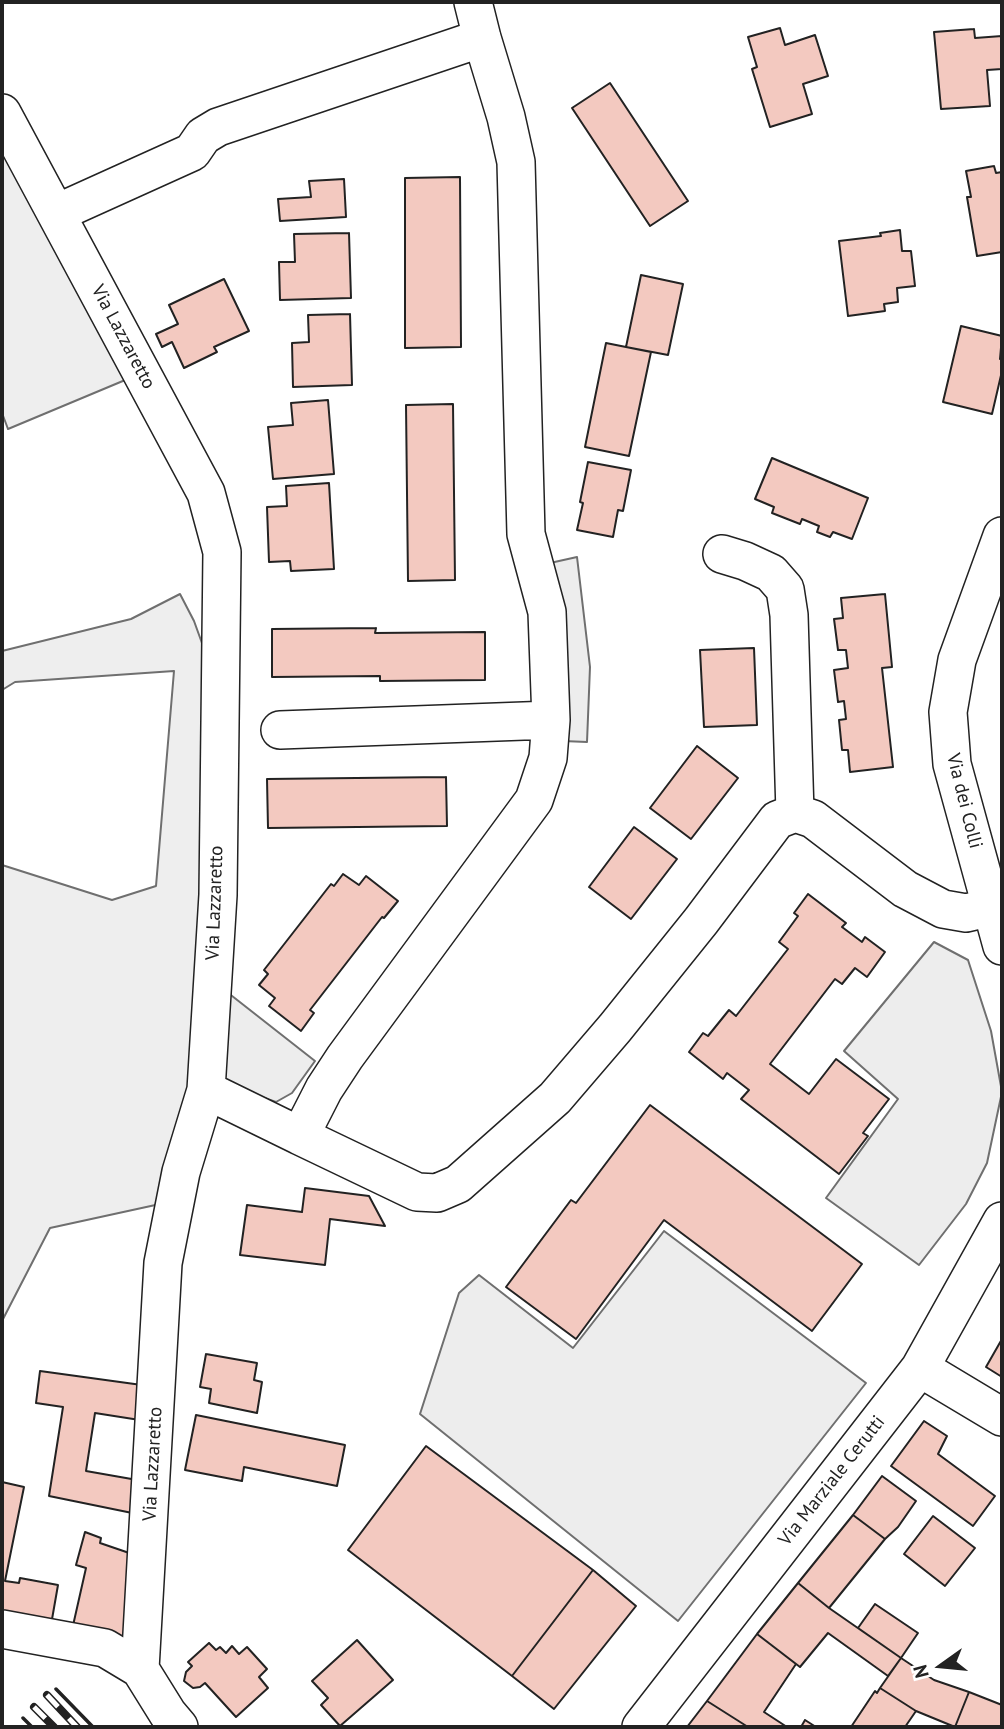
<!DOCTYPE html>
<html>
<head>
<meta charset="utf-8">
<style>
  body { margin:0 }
  #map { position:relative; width:1004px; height:1729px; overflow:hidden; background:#fff; font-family:"PT Sans",sans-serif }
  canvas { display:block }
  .frame { position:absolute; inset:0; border:4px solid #222; pointer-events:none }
  .north { position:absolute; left:906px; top:1631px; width:70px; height:70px; -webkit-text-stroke:5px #fff; paint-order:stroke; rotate:255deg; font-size:19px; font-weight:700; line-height:28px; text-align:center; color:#222 }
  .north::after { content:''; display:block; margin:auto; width:24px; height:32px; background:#222; clip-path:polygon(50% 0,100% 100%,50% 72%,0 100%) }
</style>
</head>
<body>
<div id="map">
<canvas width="1004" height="1729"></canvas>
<div class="frame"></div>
<div class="north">N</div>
</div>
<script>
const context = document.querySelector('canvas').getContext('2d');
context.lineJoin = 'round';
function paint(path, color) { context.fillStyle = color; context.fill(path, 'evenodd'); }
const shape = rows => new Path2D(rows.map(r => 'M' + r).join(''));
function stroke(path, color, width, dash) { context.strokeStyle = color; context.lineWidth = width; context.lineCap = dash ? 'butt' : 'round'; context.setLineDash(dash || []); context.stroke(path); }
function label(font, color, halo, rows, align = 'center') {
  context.font = font + ' "PT Sans",sans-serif'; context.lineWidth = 5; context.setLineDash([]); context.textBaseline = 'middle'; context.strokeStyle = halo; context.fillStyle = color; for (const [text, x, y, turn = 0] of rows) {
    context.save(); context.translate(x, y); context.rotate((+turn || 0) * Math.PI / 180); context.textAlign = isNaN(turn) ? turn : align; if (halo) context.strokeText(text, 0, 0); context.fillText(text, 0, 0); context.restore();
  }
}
const green = shape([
  [2,113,130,378,8,429,2,413,2,113],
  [180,594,194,621,211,668,192,1069,160,1204,50,1228,2,1321,2,865,112,900,156,886,174,671,15,682,2,690,2,651,131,619,180,594]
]);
paint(green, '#eee');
stroke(green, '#6f6f6f', 2);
const parking = shape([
  [577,557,590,667,587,742,563,741,550,563,577,557],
  [934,942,968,960,991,1031,1002,1092,987,1163,966,1204,919,1265,826,1198,898,1099,844,1051,934,942],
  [227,992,315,1061,292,1093,276,1102,230,1086,219,1069,227,992],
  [664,1231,866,1383,678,1621,420,1414,459,1293,479,1275,573,1348,664,1231]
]);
paint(parking, '#ededed');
stroke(parking, '#6f6f6f', 2);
const building = shape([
  [780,28,785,45,815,35,828,76,803,84,812,114,770,127,752,69,757,67,748,37,780,28],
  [974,29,975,38,1002,36,1002,69,987,70,990,106,941,109,934,32,974,29],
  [610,83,688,201,650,226,572,108,610,83],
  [994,166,996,173,1002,172,1002,252,977,256,967,197,971,197,966,171,994,166],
  [460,177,461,347,405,348,405,178,460,177],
  [344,179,346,217,280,221,278,199,311,197,309,181,344,179],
  [900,230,902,251,911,251,915,286,897,288,898,302,884,304,885,311,848,316,839,241,881,236,880,233,900,230],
  [349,233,351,298,280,300,279,262,295,262,294,234,349,233],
  [641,275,683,284,668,355,626,347,641,275],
  [224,279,249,331,214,347,217,352,184,368,172,342,162,347,156,334,178,324,169,305,224,279],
  [350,314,352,385,293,387,292,343,309,342,308,315,350,314],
  [961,326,1002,336,1000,359,1002,359,1002,371,992,414,943,402,961,326],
  [606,343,651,352,629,456,585,447,606,343],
  [328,400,334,474,273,479,268,427,293,425,291,403,328,400],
  [453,404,455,580,408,581,406,405,453,404],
  [772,458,868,498,852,539,833,532,830,537,817,532,819,526,802,519,800,524,772,513,774,507,755,499,772,458],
  [588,462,631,470,623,511,618,510,613,537,577,530,583,503,580,502,588,462],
  [329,483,334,569,291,571,290,561,269,562,267,507,287,506,286,486,329,483],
  [885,594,892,667,882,668,893,767,850,772,848,750,842,750,839,720,846,719,844,701,838,702,834,670,848,668,846,650,838,650,834,619,843,618,841,598,885,594],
  [376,628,375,633,485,632,485,680,380,681,380,676,272,677,272,629,376,628],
  [754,648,757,725,704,727,700,650,754,648],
  [697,746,738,778,691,839,650,808,697,746],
  [446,777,447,826,268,828,267,779,446,777],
  [634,827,677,859,631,919,589,887,634,827],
  [343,874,359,885,366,876,398,901,384,918,382,917,310,1010,314,1013,301,1031,269,1006,275,998,259,985,268,974,264,970,331,884,334,886,343,874],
  [808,894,846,923,842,927,862,942,865,937,885,952,867,977,855,968,842,984,835,979,770,1064,809,1094,836,1059,889,1099,863,1133,868,1136,839,1174,741,1099,749,1090,727,1073,723,1079,689,1052,703,1033,708,1036,729,1010,736,1016,788,949,779,942,798,916,794,913,808,894],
  [650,1105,862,1264,812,1331,664,1220,576,1339,506,1287,571,1200,576,1203,650,1105],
  [305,1188,369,1196,385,1226,330,1219,325,1265,240,1255,247,1205,302,1212,305,1188],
  [1002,1339,1002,1377,986,1367,1002,1339],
  [206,1354,257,1363,254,1380,262,1382,257,1413,209,1403,211,1389,200,1387,206,1354],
  [40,1371,149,1386,146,1421,95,1413,86,1471,143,1481,142,1515,49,1496,63,1407,36,1403,40,1371],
  [196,1415,345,1445,337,1486,244,1467,242,1481,185,1470,196,1415],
  [924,1421,947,1436,938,1454,995,1496,973,1526,891,1466,924,1421],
  [426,1446,593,1570,512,1676,348,1550,426,1446],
  [882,1476,916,1501,898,1527,885,1539,853,1515,882,1476],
  [2,1482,24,1487,5,1581,19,1583,20,1578,58,1585,51,1625,2,1615,2,1482],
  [853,1515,885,1539,829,1608,798,1583,853,1515],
  [933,1516,975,1548,945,1586,904,1554,933,1516],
  [85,1532,101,1538,100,1543,138,1556,132,1642,72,1630,86,1568,76,1565,85,1532],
  [593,1570,636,1606,554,1709,512,1676,593,1570],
  [798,1583,829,1608,901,1658,888,1676,828,1633,800,1667,757,1634,798,1583],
  [875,1604,918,1633,901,1658,858,1628,875,1604],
  [757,1634,796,1664,764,1712,787,1727,748,1727,707,1701,757,1634],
  [357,1640,393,1680,340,1726,321,1705,328,1698,312,1681,357,1640],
  [209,1643,216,1650,220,1647,226,1653,232,1646,239,1654,247,1647,267,1669,259,1677,268,1688,236,1717,205,1683,200,1687,193,1688,184,1681,186,1672,192,1666,188,1662,209,1643],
  [901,1658,934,1680,969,1692,955,1727,916,1711,880,1688,901,1658],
  [880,1688,916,1711,905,1727,851,1727,875,1691,877,1693,880,1688],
  [969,1692,1002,1705,1002,1727,955,1727,969,1692],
  [707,1701,748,1727,687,1727,707,1701],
  [805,1720,816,1727,801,1727,805,1720]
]);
paint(building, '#f3c9c0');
stroke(building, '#222', 2);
const minor = shape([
  [473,2,482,38,506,117,516,162,526,534,547,612,551,720,548,758,534,800,345,1057,324,1089,300,1136,417,1192,437,1193,458,1184,555,1098,615,1028,701,921,777,820,795,813,813,819,905,889,943,909,966,913,992,907],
  [2,113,206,493,222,552,218,895,206,1090,181,1172,163,1263,140,1669,168,1714,179,1727],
  [57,213,192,152,203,136,218,127,482,38],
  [1002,536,957,660,948,712,952,764,1002,946],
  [722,554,745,561,771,573,785,589,789,615,795,813],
  [280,730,551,720],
  [206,1090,300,1136],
  [920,1368,1002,1417],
  [2,1629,105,1648,140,1669],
  [641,1727,920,1368,1002,1221]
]);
stroke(minor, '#222', 40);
stroke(minor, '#fff', 37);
const rail = shape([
  [47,1695,77,1727],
  [34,1707,54,1727]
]);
stroke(rail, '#222', 8);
stroke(rail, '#fff', 5, [16]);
stroke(shape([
  [56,1689,93,1727],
  [23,1718,32,1727]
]), '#222', 3.5);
label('19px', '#222', '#fff', [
  ["Via Lazzaretto",123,337,62],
  ["Via dei Colli",964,801,76],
  ["Via Lazzaretto",215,903,-88],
  ["Via Lazzaretto",153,1464,-87],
  ["Via Marziale Cerutti",832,1481,-52]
]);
</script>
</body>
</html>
